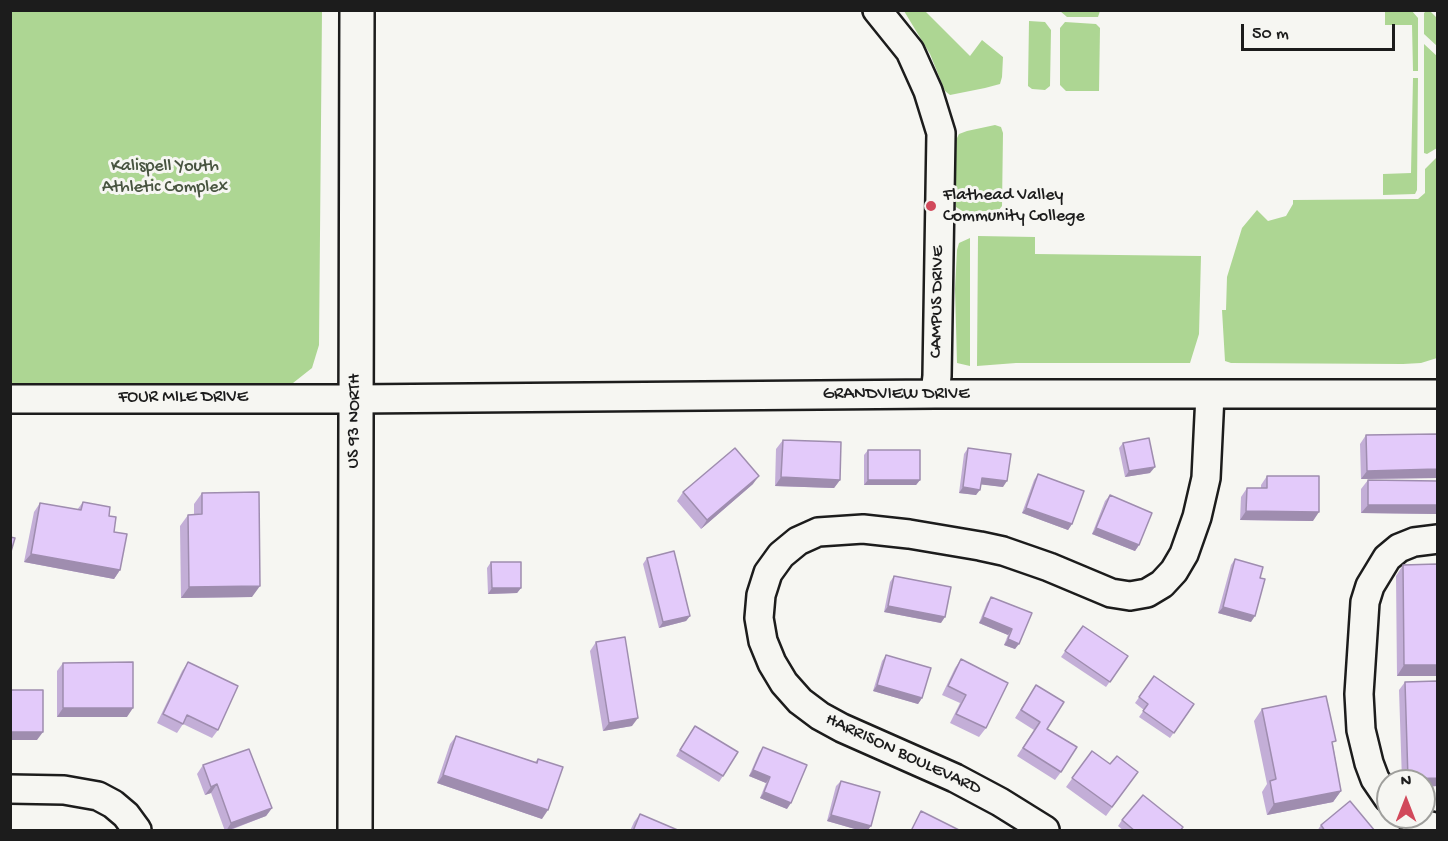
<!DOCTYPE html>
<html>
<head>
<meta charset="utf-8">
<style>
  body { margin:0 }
  #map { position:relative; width:1448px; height:841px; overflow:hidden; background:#f6f6f2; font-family:"Gochi Hand",sans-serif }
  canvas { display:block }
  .frame { position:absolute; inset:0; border:12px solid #1c1c1c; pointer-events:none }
  .north { position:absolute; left:1376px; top:769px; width:60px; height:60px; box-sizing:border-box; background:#f6f6f2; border:2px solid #9f9f9c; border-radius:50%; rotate:0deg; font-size:16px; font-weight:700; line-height:24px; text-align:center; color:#1c1c1c }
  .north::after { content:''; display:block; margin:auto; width:21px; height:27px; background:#d1495b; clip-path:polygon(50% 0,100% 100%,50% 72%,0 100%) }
  .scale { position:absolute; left:1241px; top:24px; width:154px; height:27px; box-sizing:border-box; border:3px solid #1c1c1c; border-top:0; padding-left:8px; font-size:18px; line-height:21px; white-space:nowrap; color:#1c1c1c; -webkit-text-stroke:4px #f6f6f2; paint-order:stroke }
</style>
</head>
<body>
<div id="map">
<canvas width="1448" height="841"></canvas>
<div class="frame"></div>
<div class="north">N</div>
<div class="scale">50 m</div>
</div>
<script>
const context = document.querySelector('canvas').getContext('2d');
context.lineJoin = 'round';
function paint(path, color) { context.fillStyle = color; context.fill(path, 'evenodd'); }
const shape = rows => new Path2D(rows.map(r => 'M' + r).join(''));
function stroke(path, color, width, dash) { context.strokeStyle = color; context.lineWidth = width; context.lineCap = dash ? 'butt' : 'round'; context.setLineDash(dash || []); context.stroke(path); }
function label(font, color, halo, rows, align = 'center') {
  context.font = font + ' "Gochi Hand",sans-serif'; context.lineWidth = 6; context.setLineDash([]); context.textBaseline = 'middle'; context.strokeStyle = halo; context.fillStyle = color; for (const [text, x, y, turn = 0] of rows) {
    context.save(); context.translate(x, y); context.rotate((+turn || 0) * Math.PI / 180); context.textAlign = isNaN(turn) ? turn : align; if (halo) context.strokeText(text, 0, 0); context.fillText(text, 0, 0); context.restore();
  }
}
paint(shape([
  [1427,10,1430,11,1437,18,1437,46,1424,34,1424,13],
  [11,11,322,11,319,345,312,368,293,383,272,387,11,386],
  [904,11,925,11,970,56,982,40,1003,57,1002,77,1000,84,985,88,950,95,945,91,930,54],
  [1060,11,1100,11,1098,17,1067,17],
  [1412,11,1418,18,1418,71,1413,71,1412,25,1385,25,1385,12],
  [1029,21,1045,22,1051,30,1050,86,1045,90,1032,89,1028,86],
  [1065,22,1096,24,1100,28,1099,91,1066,91,1060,85,1060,28],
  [1424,44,1438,57,1437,148,1427,154,1424,153],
  [1413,78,1418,78,1417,190,1415,194,1383,195,1383,174,1411,173],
  [995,125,1001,127,1003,133,1002,206,998,211,964,212,956,207,956,140,959,134,967,131],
  [1437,157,1437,358,1421,363,1403,364,1231,363,1225,361,1222,310,1226,310,1227,277,1242,228,1257,210,1268,221,1286,216,1293,204,1293,200,1418,199,1425,193,1425,169],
  [978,236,1035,237,1035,254,1201,256,1199,334,1190,363,1016,363,977,366],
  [970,238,970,366,957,363,955,289,957,250,959,243]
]), '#add693');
const minor = shape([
  [877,10,910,51,928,91,941,133,937,376,935,394],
  [10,399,355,399,935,394,1438,394],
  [10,789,64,790,98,796,113,804,126,815,137,830],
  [1388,798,1375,779,1369,763,1361,730,1359,694,1365,602,1370,586,1387,558,1399,548,1414,542,1438,539],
  [1410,817,1420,823,1438,828],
  [1045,830,1000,802,955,778,842,728,820,716,800,701,784,683,772,663,763,641,759,618,761,595,768,573,781,555,798,541,818,532,863,529,909,534,980,546,1003,551,1049,567,1111,593,1130,596,1147,593,1162,584,1174,571,1184,554,1197,517,1206,478,1210,395]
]);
const major = shape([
  [355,830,357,10]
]);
stroke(minor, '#1c1c1c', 32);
stroke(major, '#1c1c1c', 38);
stroke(minor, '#f6f6f2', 27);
stroke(major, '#f6f6f2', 33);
paint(shape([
  [1437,434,1437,478,1361,479,1360,444,1366,435],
  [783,440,840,480,834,488,775,486,776,449],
  [1123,443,1150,473,1125,477,1119,448],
  [968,448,1003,487,981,484,976,495,959,493,964,454],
  [868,450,920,480,916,485,864,485,864,455],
  [1038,474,1072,524,1068,530,1022,513,1034,480],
  [1267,476,1313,521,1240,520,1241,497,1247,488,1261,488,1261,485],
  [1368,480,1437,481,1437,514,1361,513,1361,489],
  [753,484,701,529,677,501,683,492],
  [202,493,252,597,181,598,180,526,188,515,194,515,194,504],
  [1110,495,1139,545,1135,551,1092,534,1105,501],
  [83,502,109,516,114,532,120,570,114,579,24,562,34,512,40,503,77,510],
  [647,558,690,616,686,621,659,628,643,564],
  [1235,559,1260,578,1251,622,1218,613,1231,565],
  [491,562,521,588,517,593,488,594,487,568],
  [1437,564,1437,676,1397,676,1396,576,1403,565],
  [894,576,941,623,884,612,890,582],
  [991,597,1032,613,1015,649,1004,645,1008,635,979,623,987,603],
  [1083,626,1128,656,1106,687,1061,657],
  [596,642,632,726,603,731,590,651],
  [886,655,922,698,918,704,873,691,882,661],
  [961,659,986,728,979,737,950,723,960,703,942,695,955,668],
  [188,662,218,730,212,738,183,724,177,733,157,723,182,671],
  [63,663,127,717,57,717,57,671],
  [1154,676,1194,704,1170,738,1139,717,1144,710,1135,703],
  [1405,682,1437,786,1424,787,1424,781,1402,781,1399,690],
  [1036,685,1047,729,1061,772,1055,780,1017,756,1034,730,1015,718],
  [1262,709,1333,745,1341,791,1333,802,1267,815,1262,792,1267,784,1254,721],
  [695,726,723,776,719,782,676,756],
  [456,736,535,762,538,759,542,819,437,783,450,744],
  [763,747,787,809,760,798,766,783,749,776,759,753],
  [1092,751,1110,764,1138,772,1106,816,1066,787],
  [203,765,272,808,266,816,228,831,225,831,211,793,205,795,197,774],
  [841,781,871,826,867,831,862,831,827,821,836,786],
  [640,814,680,831,630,831,634,822],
  [1122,820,1180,831,1124,831,1118,826],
  [1321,825,1375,831,1317,831]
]), '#c3aed7');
paint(shape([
  [1155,467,1150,473,1125,477,1129,471],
  [1437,469,1437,478,1361,479,1367,471],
  [759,476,753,484,701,529,707,520],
  [781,477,840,480,834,488,775,486],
  [982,478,1007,481,1003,487,977,484],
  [868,480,920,480,916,485,864,485],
  [963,487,980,490,976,495,959,493],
  [1368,505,1437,505,1437,514,1361,513],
  [1026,508,1072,524,1068,530,1022,513],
  [1246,511,1319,512,1313,521,1240,520],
  [1096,528,1139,545,1135,551,1092,534],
  [31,554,120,570,114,579,24,562],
  [260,586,252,597,181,598,189,587],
  [492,588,521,588,517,593,488,594],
  [888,606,945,617,941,623,884,612],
  [1223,607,1255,616,1251,622,1218,613],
  [690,616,686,621,659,628,663,622],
  [983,617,1012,629,1008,635,979,623],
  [1008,639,1019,644,1015,649,1004,645],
  [1404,665,1437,665,1437,676,1397,676],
  [877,685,922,698,918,704,873,691],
  [63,708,133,708,127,717,57,717],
  [638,718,632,726,603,731,609,723],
  [10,732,43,732,37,740,10,740],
  [753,770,770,777,766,783,749,776],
  [443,775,548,810,542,819,437,783],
  [1437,778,1437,786,1424,787,1424,781,1407,781,1408,779],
  [217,784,211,793,205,795,211,787],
  [1341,791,1333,802,1267,815,1274,804],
  [764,792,791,803,787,809,760,798],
  [272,808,266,816,226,831,231,823],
  [831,815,871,826,867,831,862,831,827,821]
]), '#9f8daf');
const building = shape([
  [1437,434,1437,469,1367,471,1366,435,1437,434],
  [1149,438,1155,467,1129,471,1123,443,1149,438],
  [783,440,841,442,840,480,781,477,783,440],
  [735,448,759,476,707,520,683,492,735,448],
  [968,448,1011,454,1007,481,982,478,980,490,963,487,968,448],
  [868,450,920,450,920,480,868,480,868,450],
  [1038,474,1084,491,1072,524,1026,508,1038,474],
  [1267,476,1319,476,1319,512,1246,511,1247,488,1267,488,1267,476],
  [1368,480,1437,481,1437,505,1368,505,1368,480],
  [259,492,260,586,189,587,188,515,202,514,202,493,259,492],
  [1110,495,1152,513,1139,545,1096,528,1110,495],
  [83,502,110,507,109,516,116,517,114,532,127,534,120,570,31,554,40,503,81,510,83,502],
  [10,537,15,538,10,555,10,537],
  [674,551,690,616,663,622,647,558,674,551],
  [1235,559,1263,567,1260,578,1265,579,1255,616,1223,607,1235,559],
  [491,562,521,562,521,588,492,588,491,562],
  [1437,564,1437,665,1404,665,1403,565,1437,564],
  [894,576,951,587,945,617,888,606,894,576],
  [991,597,1032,613,1019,644,1008,639,1012,629,983,617,991,597],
  [1083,626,1128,656,1110,682,1065,651,1083,626],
  [625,637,638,718,609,723,596,642,625,637],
  [886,655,931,668,922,698,877,685,886,655],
  [961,659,1008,683,986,728,956,714,966,695,948,686,961,659],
  [133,662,133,708,63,708,63,663,133,662],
  [188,662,238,686,218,730,187,715,183,724,163,714,188,662],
  [1154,676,1194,704,1174,733,1143,711,1148,704,1139,697,1154,676],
  [1437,681,1437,778,1408,779,1405,682,1437,681],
  [1036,685,1064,702,1047,729,1077,747,1061,772,1023,748,1040,722,1021,710,1036,685],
  [10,690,43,690,43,732,10,732,10,690],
  [1326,696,1336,741,1332,742,1341,791,1274,804,1270,781,1276,779,1262,709,1326,696],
  [695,726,738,752,723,776,680,750,695,726],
  [456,736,537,763,538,759,563,767,548,810,443,775,456,736],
  [763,747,807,765,791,803,764,792,770,777,753,770,763,747],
  [249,749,272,808,231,823,217,784,211,787,203,765,249,749],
  [1092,751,1110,764,1117,756,1138,772,1112,807,1072,778,1092,751],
  [841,781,880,792,871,826,831,815,841,781],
  [1143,795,1183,827,1180,831,1135,831,1122,820,1143,795],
  [1350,801,1375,831,1325,831,1321,825,1350,801],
  [921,811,961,831,911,831,921,811],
  [640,814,680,831,633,831,640,814]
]);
paint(building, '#e3cafa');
stroke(building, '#9f8daf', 1.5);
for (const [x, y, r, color] of [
  [931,206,6,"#d1495b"]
]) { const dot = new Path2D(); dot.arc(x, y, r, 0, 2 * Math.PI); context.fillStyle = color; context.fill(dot); stroke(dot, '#f6f6f2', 2); }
label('18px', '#485440', '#f6f6f2', [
  ["Kalispell Youth",165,167],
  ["Athletic Complex",165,188]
]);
label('18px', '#1c1c1c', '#f6f6f2', [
  ["Flathead Valley",943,196],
  ["Community College",943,217]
], 'left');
label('18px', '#1c1c1c', '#f6f6f2', [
  ["CAMPUS DRIVE",938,302,-89],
  ["GRANDVIEW DRIVE",896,395],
  ["FOUR MILE DRIVE",183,398],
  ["US 93 NORTH",355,421,-89],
  ["HARRISON BOULEVARD",903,755,25]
]);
</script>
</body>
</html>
